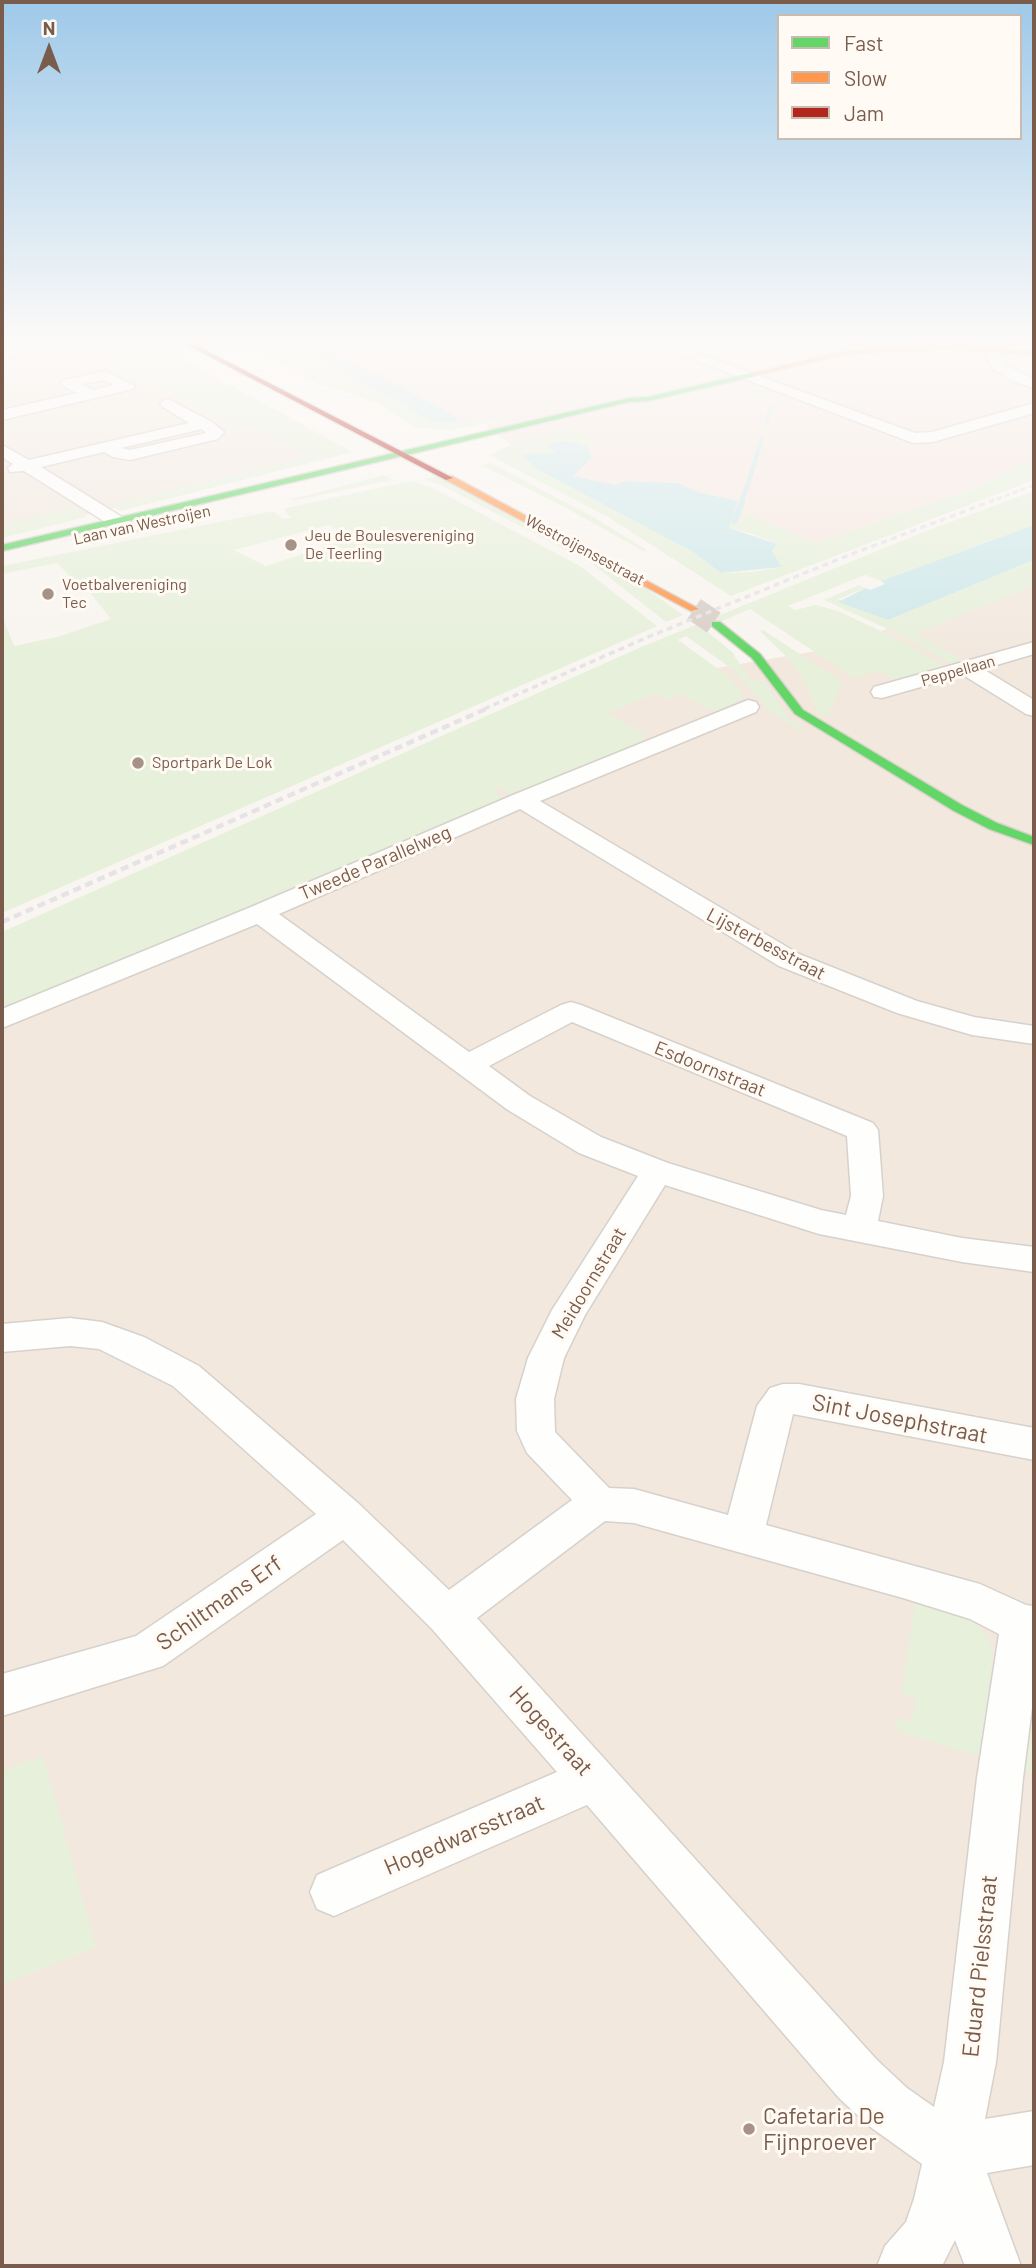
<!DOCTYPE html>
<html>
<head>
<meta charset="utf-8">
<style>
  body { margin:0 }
  #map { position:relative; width:1036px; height:2268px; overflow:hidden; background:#f9f5f0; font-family:Barlow,sans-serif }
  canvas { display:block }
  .frame { position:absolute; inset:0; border:4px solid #7a5c4d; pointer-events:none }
  .legend { position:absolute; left:777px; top:14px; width:245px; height:126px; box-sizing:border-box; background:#fffaf3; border:2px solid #cabbb1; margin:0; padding:9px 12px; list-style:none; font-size:21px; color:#7a5c4d }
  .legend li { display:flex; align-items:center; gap:14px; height:35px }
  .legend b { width:35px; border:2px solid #cabbb1 }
  .north { position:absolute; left:14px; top:14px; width:70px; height:70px; -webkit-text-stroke:5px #fffaf3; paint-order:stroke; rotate:0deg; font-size:19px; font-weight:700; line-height:28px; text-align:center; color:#7a5c4d }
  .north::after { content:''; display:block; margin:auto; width:24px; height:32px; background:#7a5c4d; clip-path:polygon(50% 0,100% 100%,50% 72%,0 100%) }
</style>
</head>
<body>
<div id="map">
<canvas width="1036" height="2268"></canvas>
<div class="frame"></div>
<ul class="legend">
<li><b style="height:9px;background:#63d668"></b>Fast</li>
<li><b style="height:9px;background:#ff974d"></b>Slow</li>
<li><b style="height:9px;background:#b3261e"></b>Jam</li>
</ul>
<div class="north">N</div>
</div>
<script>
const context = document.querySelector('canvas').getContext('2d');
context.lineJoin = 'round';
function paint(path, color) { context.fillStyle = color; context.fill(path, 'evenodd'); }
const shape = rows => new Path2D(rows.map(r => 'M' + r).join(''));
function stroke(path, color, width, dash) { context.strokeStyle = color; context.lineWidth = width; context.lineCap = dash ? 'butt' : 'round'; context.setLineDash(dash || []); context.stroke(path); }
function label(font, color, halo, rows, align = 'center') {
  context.font = font + ' Barlow,sans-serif'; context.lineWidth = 6; context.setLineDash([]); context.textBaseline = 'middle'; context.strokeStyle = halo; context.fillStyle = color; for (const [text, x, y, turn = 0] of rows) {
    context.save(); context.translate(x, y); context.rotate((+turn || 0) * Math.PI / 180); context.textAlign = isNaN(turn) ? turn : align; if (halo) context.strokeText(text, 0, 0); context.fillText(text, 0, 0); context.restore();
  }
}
paint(shape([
  [2,338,106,338,333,455,2,535],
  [1034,571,1034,2266,2,2266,2,960,664,677,840,647]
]), '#f2e8de');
paint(shape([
  [309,338,1034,338,1034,457,980,486,817,543,747,513,742,522,730,523,738,501,697,492,678,483,624,481,616,485,572,476,592,458,566,441,551,444,556,452,528,454,511,445,485,425,512,418,511,416,484,421,459,420]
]), '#f6e8e1');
paint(shape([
  [21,338,144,338,353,452,120,511,112,505,305,456,256,426,223,433,230,423,165,389,145,385,119,372,116,370,118,366,75,343,42,348],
  [231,338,284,338,439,423,455,423,459,420,484,421,510,416,513,418,453,430,417,428,381,405,344,390,347,392,322,385],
  [731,387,776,393,758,397,735,388,581,425],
  [571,428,588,435,598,446,556,442,547,446,556,452,539,452,528,460,540,471,693,552,721,573,750,572,782,567,772,551,777,544,753,534,729,528,730,523,742,522,747,513,817,543,980,486,1034,457,1034,480,731,596,608,517,489,455,503,448],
  [491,463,597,519,648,551,643,551,566,508,481,465],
  [384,475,392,480,292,501,293,499],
  [438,476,640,584,683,615,666,622,591,563,441,485,424,479],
  [411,481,431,487,580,566,657,626,2,913,2,615,14,646,57,637,111,619,88,590,84,591,57,563,2,574,2,566,273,511,284,519,291,518,284,510,286,508],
  [329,525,354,537,266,566,234,550],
  [1034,491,1034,525,881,581,865,575,788,606,795,610,816,605,838,611,894,637,945,666,895,680,878,671,854,678,750,609,704,629,732,652,751,681,764,680,789,718,805,731,801,732,769,710,735,671,686,636,678,640,728,676,743,695,742,699,727,706,728,709,720,714,681,694,667,700,655,694,607,713,644,734,644,740,530,790,526,787,509,794,499,787,492,790,505,800,2,1011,2,932,639,648,926,531],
  [74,507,81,512,74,514,84,514,87,517,2,538,2,528,13,525,10,523],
  [1034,560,1034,585,917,633,962,661,952,664,901,635,824,600,859,585,866,588,838,599,888,620],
  [763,630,838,679,841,685,828,716,823,716,817,710,806,684,791,661,760,631],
  [916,1600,967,1616,977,1624,990,1642,993,1657,980,1756,902,1733,896,1724,898,1718,912,1722,916,1697,901,1693],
  [1034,1664,1034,1773,1022,1769],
  [43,1756,96,1947,2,1985,2,1771]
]), '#e7f0db');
paint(shape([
  [284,338,309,338,454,415,458,422,441,423,430,420],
  [566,441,588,447,592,458,573,476,616,485,624,481,678,483,697,492,738,501,729,528,777,544,772,551,782,567,721,573,693,552,540,471,521,455,556,452,547,446,556,442],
  [1034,525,1034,560,888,620,838,602,866,588,870,590,885,584,881,581]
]), '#d0e8ea');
stroke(shape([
  [767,421,771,407],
  [749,480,762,439],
  [742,500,748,484]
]), '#d0e8ea', 4.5);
stroke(shape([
  [735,521,742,502]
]), '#d0e8ea', 6);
stroke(shape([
  [694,609,716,624]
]), '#d9cfc7', 24, [24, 12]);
const street = shape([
  [637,338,656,338,915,433,932,432,1034,403,1034,413,933,442,913,443,637,338],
  [2,344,17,351,17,357,2,361,2,344],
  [990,346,995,347,1005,365,1034,379,1034,388,1011,381,1004,374,994,371,983,350,990,346],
  [106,371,135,386,133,389,2,420,2,410,77,393,63,386,61,383,63,380,106,371],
  [104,380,114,385,92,390,82,384,104,380],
  [168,399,212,422,224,432,218,439,130,460,113,457,104,452,41,467,135,525,138,529,135,533,123,533,24,471,10,472,8,468,13,464,2,457,2,445,29,460,189,423,163,407,160,404,163,401,168,399],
  [202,429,206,433,130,450,121,448,202,429],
  [1034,642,1034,654,983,669,1034,700,1034,716,1026,714,963,675,882,698,874,697,871,692,874,687,1034,642],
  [748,700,756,702,759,707,756,712,540,801,799,954,917,1001,974,1017,1034,1026,1034,1044,972,1035,897,1013,779,966,520,809,279,914,469,1052,561,1005,571,1002,581,1005,873,1123,878,1130,883,1196,878,1221,962,1238,1034,1247,1034,1272,962,1262,819,1234,665,1185,585,1315,564,1358,554,1399,555,1432,609,1488,634,1489,728,1515,757,1406,770,1388,783,1384,799,1384,1034,1428,1034,1460,793,1414,766,1525,980,1584,1026,1605,1034,1606,1034,1692,1023,1778,996,2062,985,2119,1034,2111,1034,2165,987,2173,1021,2266,965,2266,955,2240,942,2266,877,2266,885,2246,906,2222,914,2199,922,2164,869,2126,839,2098,587,1805,334,1916,317,1909,310,1892,317,1875,557,1772,432,1629,343,1540,163,1666,2,1716,2,1674,136,1636,316,1514,173,1386,99,1349,70,1346,2,1352,2,1324,70,1318,102,1322,144,1337,199,1366,359,1504,449,1590,572,1500,527,1453,517,1431,516,1399,528,1358,552,1310,638,1176,579,1153,508,1110,257,924,2,1028,2,1009,251,907,513,795,748,700],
  [572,1022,847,1136,851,1196,846,1215,821,1210,668,1163,601,1137,530,1096,489,1066,572,1022],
  [605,1521,634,1523,903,1598,970,1619,999,1634,977,1778,944,2062,934,2107,907,2088,877,2060,477,1618,605,1521]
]);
const fast = shape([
  [754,372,757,376,648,401,629,402,2,551,2,545,629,398,648,397,754,372],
  [712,622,720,622,760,654,803,710,962,805,997,823,1034,837,1034,845,989,829,954,811,795,714,752,658,712,626,712,622]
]);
const slow = shape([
  [949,345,1034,351,1034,355,949,349,848,354,754,376,750,374,848,350,949,345],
  [446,476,452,476,699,609,691,611,446,480,446,476]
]);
const jam = shape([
  [174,338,182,338,453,478,446,480,174,338]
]);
stroke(street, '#d7d1cb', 3);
stroke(fast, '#d9d2cb', 3);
stroke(slow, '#d9d2cb', 3);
stroke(jam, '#d9d2cb', 3);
paint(street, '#fefefd');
paint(fast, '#63d668');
paint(slow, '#ff974d');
paint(jam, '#b3261e');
stroke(shape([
  [989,502,1034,485]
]), '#e6e3e7', 2.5, [5, 3.5]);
stroke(shape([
  [484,709,648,637,844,557,994,500]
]), '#e6e3e7', 3.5, [6, 4.5]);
stroke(shape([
  [2,922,488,708]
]), '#e6e3e7', 4.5, [8, 5]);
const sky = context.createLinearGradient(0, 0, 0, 655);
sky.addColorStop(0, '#9ec9e9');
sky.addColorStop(0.52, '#fcfaf8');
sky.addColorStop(1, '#fcfaf800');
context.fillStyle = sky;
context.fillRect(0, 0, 1036, 655);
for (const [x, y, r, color] of [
  [291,545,7,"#a69286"],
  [48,594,7,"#a69286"],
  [138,763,7,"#a69286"],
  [749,2129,7,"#a69286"]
]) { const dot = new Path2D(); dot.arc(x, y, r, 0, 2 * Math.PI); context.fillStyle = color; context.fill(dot); stroke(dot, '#fffaf3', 2.5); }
label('16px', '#7a5c4d', '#fffaf3', [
  ["Laan van Westroijen",142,525,-12],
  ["Westroijensestraat",585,550,28],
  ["Peppellaan",958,671,-16]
]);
label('16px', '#7a5c4d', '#fffaf3', [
  ["Jeu de Boulesvereniging",305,536],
  ["De Teerling",305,554],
  ["Voetbalvereniging",62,585],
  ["Tec",62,603],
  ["Sportpark De Lok",152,763]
], 'left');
label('19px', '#7a5c4d', '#fffaf3', [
  ["Tweede Parallelweg",375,863,-23],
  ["Lijsterbesstraat",766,944,28],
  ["Esdoornstraat",710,1069,22],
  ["Meidoornstraat",589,1283,-59]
]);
label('23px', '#7a5c4d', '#fffaf3', [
  ["Sint Josephstraat",900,1419,11],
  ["Schiltmans Erf",219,1603,-35],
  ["Hogestraat",551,1731,48],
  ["Hogedwarsstraat",464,1835,-23],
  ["Eduard Pielsstraat",980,1966,-84]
]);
label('23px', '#7a5c4d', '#fffaf3', [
  ["Cafetaria De",763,2116],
  ["Fijnproever",763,2142]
], 'left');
</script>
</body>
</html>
